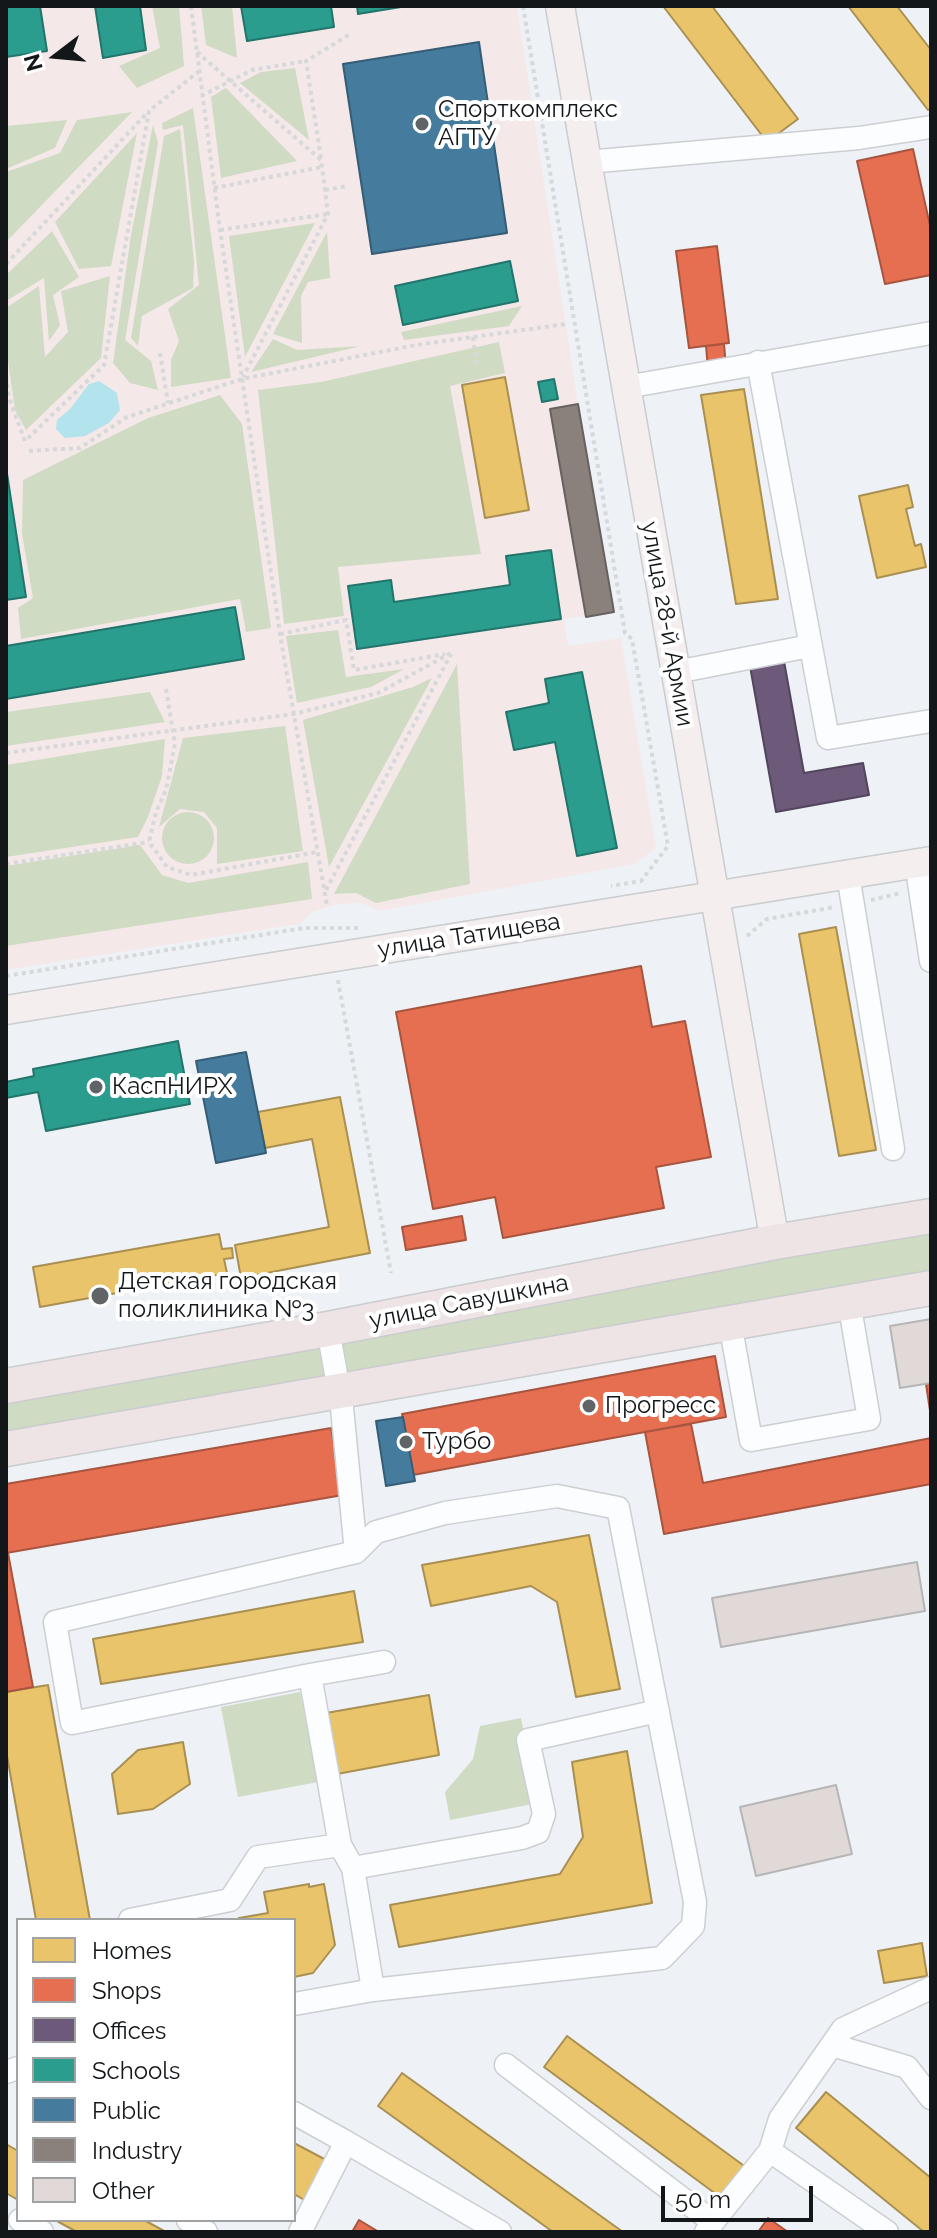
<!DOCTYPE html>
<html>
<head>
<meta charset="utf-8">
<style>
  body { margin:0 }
  #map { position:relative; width:937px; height:2238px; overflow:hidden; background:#eef2f6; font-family:Raleway,sans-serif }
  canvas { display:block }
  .frame { position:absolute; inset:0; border:8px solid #14171a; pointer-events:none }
  .legend { position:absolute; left:16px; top:1918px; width:280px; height:304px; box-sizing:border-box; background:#fff; border:2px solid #a1a2a3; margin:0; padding:10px 14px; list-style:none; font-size:24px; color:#14171a }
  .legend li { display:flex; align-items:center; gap:16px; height:40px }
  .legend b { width:40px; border:2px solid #a1a2a3 }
  .north { position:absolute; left:16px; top:16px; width:80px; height:80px; -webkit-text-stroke:6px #fff; paint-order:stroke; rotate:254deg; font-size:22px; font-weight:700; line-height:32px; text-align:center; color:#14171a }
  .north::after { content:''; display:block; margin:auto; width:28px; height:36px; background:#14171a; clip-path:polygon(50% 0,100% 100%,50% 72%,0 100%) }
  .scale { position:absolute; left:661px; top:2186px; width:152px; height:36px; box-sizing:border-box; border:4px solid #14171a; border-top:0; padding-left:10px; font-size:24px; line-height:28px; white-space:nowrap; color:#14171a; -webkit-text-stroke:6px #fff; paint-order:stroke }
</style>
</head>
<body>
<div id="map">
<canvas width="937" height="2238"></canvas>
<div class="frame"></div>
<ul class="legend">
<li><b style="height:22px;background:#e9c46a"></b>Homes</li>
<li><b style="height:22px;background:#e76f51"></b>Shops</li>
<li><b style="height:22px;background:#6d597a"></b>Offices</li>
<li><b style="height:22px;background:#2a9d8f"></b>Schools</li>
<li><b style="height:22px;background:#457b9d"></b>Public</li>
<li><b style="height:22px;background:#8a817c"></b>Industry</li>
<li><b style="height:22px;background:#e1d8d8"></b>Other</li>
</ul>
<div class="north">N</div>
<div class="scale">50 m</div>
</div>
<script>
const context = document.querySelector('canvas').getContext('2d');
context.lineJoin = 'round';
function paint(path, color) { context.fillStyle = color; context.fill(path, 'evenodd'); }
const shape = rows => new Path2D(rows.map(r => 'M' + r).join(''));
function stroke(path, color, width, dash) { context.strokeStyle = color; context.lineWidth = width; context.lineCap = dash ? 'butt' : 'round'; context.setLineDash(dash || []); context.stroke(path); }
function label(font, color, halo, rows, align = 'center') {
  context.font = font + ' Raleway,sans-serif'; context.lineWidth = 8; context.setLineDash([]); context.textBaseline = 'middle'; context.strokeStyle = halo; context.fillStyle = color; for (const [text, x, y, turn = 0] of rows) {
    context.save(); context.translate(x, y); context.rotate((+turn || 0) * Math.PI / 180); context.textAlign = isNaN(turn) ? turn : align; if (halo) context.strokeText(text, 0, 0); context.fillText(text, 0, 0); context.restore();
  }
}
paint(shape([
  [6,6,517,6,578,404,614,612,564,619,568,646,621,638,656,848,634,864,380,911,361,903,337,904,313,912,299,924,6,970]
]), '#f5e8e9');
paint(shape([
  [152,6,179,6,184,66,137,88,119,66,160,48],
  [201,6,232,6,237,58,206,45],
  [295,68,309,140,240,83,261,72],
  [226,88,297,161,221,178,211,97],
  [193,108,231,378,171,387,171,360,179,341,168,309,199,285,183,125,163,130,162,123],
  [132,112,6,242,6,172,60,153,77,120],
  [67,120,55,148,6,169,6,126],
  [153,125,158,143,125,340,151,361,158,390,130,383,113,363,131,235],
  [180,129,194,261,193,288,142,316,138,346,131,338,164,136],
  [137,133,111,266,79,269,55,222],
  [315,223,245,357,229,236],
  [52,231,79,277,53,295,60,325,49,341,44,278,6,301,6,275],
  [327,232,330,278,308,282,301,296,302,343,273,334],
  [110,276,101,358,26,430,15,410,6,347,6,308,39,286,45,357,68,332,61,291],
  [522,306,509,326,404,340,401,332],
  [273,339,297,350,361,346,251,372],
  [499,342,505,373,450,386,481,554,338,567,344,616,284,624,258,390,321,382],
  [220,395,242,424,271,628,246,632,240,599,21,639,18,608,33,598,22,534,23,480,148,418],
  [338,630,346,677,404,669,371,687,297,703,286,636],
  [457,664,470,884,376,903,356,893,334,894],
  [432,678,329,867,303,720,413,687],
  [150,692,165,722,6,746,6,712],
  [285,726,303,851,217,864,217,828,204,812,180,809,159,827,183,738],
  [165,739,162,776,148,817,138,837,6,857,6,765],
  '162 838a26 26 0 1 1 52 0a26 26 0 1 1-52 0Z',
  [140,845,162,875,188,883,308,862,312,899,6,946,6,866],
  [931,1225,931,1286,6,1442,6,1396],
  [300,1692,318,1782,238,1797,221,1707],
  [521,1718,538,1803,450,1820,445,1792,473,1759,480,1726]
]), '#d0dbc3');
paint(shape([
  [99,381,117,393,120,410,109,423,85,436,65,438,56,429,57,420,70,409,89,384]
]), '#b3e3ec');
const homes = shape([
  [663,6,712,6,798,119,767,142,663,6],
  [848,6,897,6,931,50,931,108,928,110,848,6],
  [505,377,529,510,485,518,462,385,505,377],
  [744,389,778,599,736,604,701,395,744,389],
  [908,485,913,507,906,509,915,546,921,544,926,567,877,578,859,496,908,485],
  [836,927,876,1150,839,1156,799,934,836,927],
  [340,1097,370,1253,241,1278,235,1245,329,1227,312,1139,265,1148,258,1112,340,1097],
  [219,1234,222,1249,232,1248,233,1258,224,1259,227,1273,40,1307,33,1267,219,1234],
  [589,1535,620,1689,576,1697,557,1602,531,1586,431,1606,422,1565,589,1535],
  [354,1591,363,1642,101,1684,93,1639,354,1591],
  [48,1685,90,1920,36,1920,6,1750,6,1692,48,1685],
  [429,1695,439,1755,337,1774,326,1713,429,1695],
  [183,1742,190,1784,153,1809,118,1814,112,1774,138,1750,183,1742],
  [627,1751,652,1903,399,1947,390,1905,560,1874,583,1837,572,1762,627,1751],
  [309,1884,309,1887,324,1884,335,1945,313,1973,294,1977,294,1920,240,1920,239,1918,268,1913,264,1892,309,1884],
  [922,1943,927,1976,884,1983,878,1951,922,1943],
  [567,2036,747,2168,724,2200,544,2067,567,2036],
  [402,2073,623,2232,553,2232,378,2106,402,2073],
  [826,2092,931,2178,931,2232,924,2232,796,2128,826,2092],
  [294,2143,328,2161,306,2201,294,2194,294,2143],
  [6,2144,18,2151,18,2200,6,2193,6,2144],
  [55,2220,144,2220,166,2232,77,2232,55,2220]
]);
paint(homes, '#e9c46a');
stroke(homes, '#a99052', 2);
const shops = shape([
  [913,149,931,230,931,275,885,284,857,161,913,149],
  [717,246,729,343,689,348,676,251,717,246],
  [724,344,726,367,708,369,706,346,724,344],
  [641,966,652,1027,685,1021,711,1157,656,1167,664,1208,503,1238,495,1197,433,1209,396,1012,641,966],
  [462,1216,466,1240,406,1250,402,1227,462,1216],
  [715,1356,726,1417,413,1475,402,1414,715,1356],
  [931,1383,931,1417,926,1384,931,1383],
  [691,1424,703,1483,931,1438,931,1484,664,1534,645,1432,691,1424],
  [331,1428,343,1495,6,1553,6,1484,331,1428],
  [6,1553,8,1553,33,1687,6,1692,6,1553],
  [768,2218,788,2232,758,2232,768,2218],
  [359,2220,379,2232,352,2232,359,2220]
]);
paint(shops, '#e76f51');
stroke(shops, '#a85540', 2);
const offices = shape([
  [784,661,804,773,863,763,869,795,776,812,750,666,784,661]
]);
paint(offices, '#6d597a');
stroke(offices, '#52455d', 2);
const schools = shape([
  [6,6,40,6,47,51,6,57,6,6],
  [95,6,140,6,146,50,103,58,95,6],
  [241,6,331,6,334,27,247,41,241,6],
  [357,6,407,6,358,14,357,6],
  [510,261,518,301,403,325,395,286,510,261],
  [554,379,558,399,542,402,538,382,554,379],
  [6,467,26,597,6,600,6,467],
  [551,550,561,619,357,649,348,586,391,580,394,602,510,585,506,556,551,550],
  [235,607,244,659,6,699,6,646,235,607],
  [582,672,617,848,577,856,555,742,514,750,506,712,549,703,545,679,582,672],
  [178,1041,190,1104,46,1131,38,1092,6,1098,6,1082,34,1076,33,1069,178,1041]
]);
paint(schools, '#2a9d8f');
stroke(schools, '#23756c', 2);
const public = shape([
  [479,42,507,233,372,254,343,64,479,42],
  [246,1052,266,1153,216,1163,196,1061,246,1052],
  [403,1417,415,1481,386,1486,376,1421,403,1417]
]);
paint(public, '#457b9d');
stroke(public, '#365d76', 2);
const industry = shape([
  [578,404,614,612,586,617,550,409,578,404]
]);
paint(industry, '#8a817c');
stroke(industry, '#67615f', 2);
const building = shape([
  [931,1319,931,1383,900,1388,890,1326,931,1319],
  [917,1562,925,1611,721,1647,712,1598,917,1562],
  [836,1785,852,1854,756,1876,740,1807,836,1785]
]);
paint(building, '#e1d8d8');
stroke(building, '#b6b6b7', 2);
const minor = shape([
  [587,162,859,138,931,127],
  [758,362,828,738,931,721],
  [626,387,931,333],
  [676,672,810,646],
  [916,863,931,961],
  [848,875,893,1149],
  [730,1323,751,1440,869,1419,849,1302],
  [328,1329,342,1408,356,1552,55,1622,72,1723,310,1675,340,1845,353,1868,373,1990],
  [310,1675,384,1662],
  [353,1868,522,1838,538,1832,544,1814,528,1740,658,1711],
  [130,1920,230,1900,258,1857,340,1845],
  [294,2004,373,1990,662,1958,693,1926,695,1902,618,1508,557,1496,445,1513,376,1532,356,1552],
  [832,2045,907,2067,931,2098],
  [506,2065,713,2222,706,2232],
  [6,2072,18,2068],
  [294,2113,346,2142,300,2232],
  [346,2142,500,2232],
  [770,2151,887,2232],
  [20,2220,42,2232],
  [188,2220,206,2232],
  [713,2222,770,2151,780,2119,843,2029,931,1988]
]);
const major = shape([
  [560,6,775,1242],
  [6,1010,931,861]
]);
const highway = shape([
  [6,1386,328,1329,775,1242,931,1216],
  [6,1449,931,1288]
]);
stroke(minor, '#cccfd2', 25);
stroke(major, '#caccce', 31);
stroke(highway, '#caccce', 37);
stroke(shape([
  [191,6,220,230,280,634,327,906],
  [523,6,625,633,632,639,668,846,641,881,611,886],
  [197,52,321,160,325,190,328,214,243,377],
  [201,96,252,70,306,61],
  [321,158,306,61,352,33],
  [214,188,322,167],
  [325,190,348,186],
  [220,230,328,214],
  [6,264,148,112],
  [473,337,476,364],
  [160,353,168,403],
  [6,376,9,398,25,441,104,365,149,111,198,72],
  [29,451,80,448,127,417,242,379,416,345,566,324],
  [280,634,346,620,354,670,445,654],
  [166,689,175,744,166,790,156,812,149,842,167,867,191,875,317,852],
  [6,753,294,714,378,693,451,653],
  [6,864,149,842],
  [326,890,451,654],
  [871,900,901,893],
  [747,936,767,919,835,907],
  [6,976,304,928,358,928],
  [338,980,391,1273]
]), '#d6d8d9', 4, [4, 4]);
stroke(minor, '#fcfdfe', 22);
stroke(major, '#f4eeef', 28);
stroke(highway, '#eee4e5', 34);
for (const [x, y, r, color] of [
  [422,124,8,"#606467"],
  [96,1087,8,"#606467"],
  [100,1296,10,"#606467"],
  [589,1406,8,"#606467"],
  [406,1442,8,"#606467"]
]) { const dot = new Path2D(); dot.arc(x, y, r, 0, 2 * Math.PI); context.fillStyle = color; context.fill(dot); stroke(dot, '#fff', 3); }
label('24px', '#14171a', '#fff', [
  ["Спорткомплекс",438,110],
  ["АГТУ",438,138],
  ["КаспНИРХ",112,1087],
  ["Детская городская",118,1282],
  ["поликлиника №3",118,1310],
  ["Прогресс",605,1406],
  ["Турбо",422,1442]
], 'left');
label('24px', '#14171a', '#fff', [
  ["улица 28-й Армии",667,624,80],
  ["улица Татищева",469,936,-9],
  ["улица Савушкина",469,1302,-11]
]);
</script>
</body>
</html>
